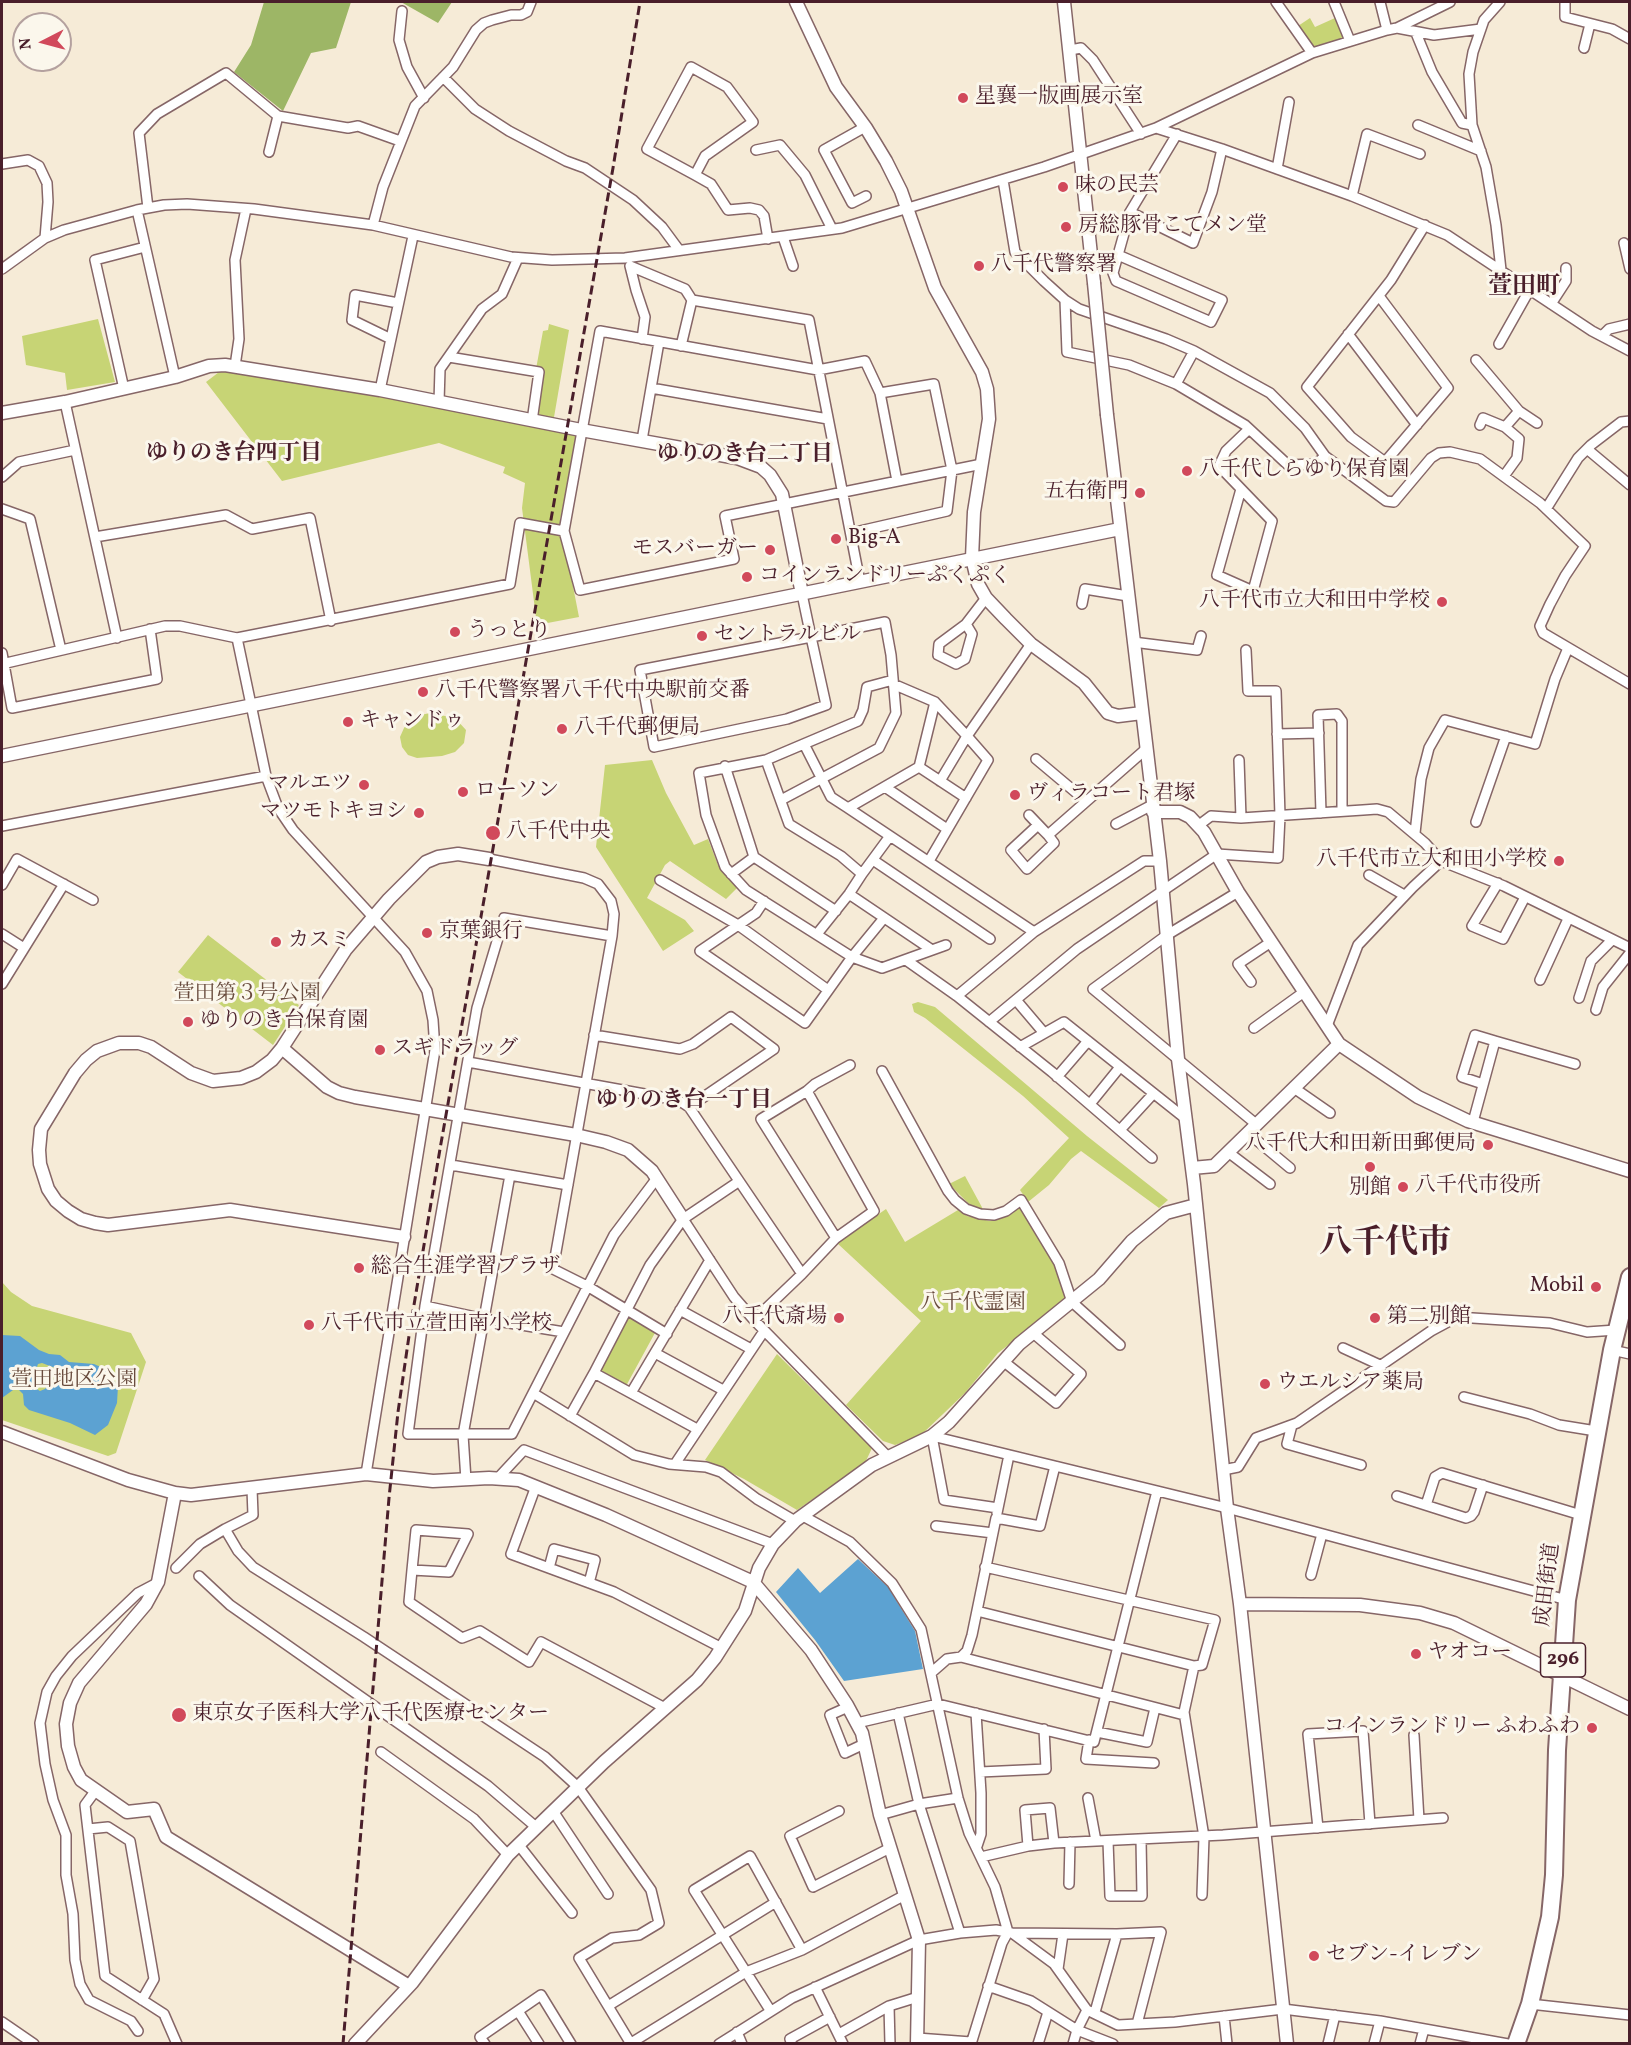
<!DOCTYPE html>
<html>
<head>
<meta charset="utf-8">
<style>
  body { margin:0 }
  #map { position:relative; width:1631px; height:2045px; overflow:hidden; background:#f6ebd7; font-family:Vollkorn,serif }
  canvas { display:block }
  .frame { position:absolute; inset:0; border:3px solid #4a1f2b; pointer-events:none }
  .north { position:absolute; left:12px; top:12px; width:60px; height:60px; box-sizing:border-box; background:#fbf7ec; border:2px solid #b4a19f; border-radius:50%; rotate:264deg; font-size:16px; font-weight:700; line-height:24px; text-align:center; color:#4a1f2b }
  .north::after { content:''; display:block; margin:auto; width:21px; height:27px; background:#d1495b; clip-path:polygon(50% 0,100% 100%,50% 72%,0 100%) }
</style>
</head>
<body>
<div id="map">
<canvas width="1631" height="2045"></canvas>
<div class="frame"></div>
<div class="north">N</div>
</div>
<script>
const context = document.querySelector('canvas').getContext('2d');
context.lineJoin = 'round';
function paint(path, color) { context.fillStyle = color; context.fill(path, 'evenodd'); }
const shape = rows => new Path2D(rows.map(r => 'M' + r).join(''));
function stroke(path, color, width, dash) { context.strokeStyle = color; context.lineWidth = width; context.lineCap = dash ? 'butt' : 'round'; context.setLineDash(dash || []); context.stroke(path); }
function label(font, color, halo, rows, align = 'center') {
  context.font = font + ' Vollkorn,"Noto Serif JP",serif'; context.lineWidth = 6; context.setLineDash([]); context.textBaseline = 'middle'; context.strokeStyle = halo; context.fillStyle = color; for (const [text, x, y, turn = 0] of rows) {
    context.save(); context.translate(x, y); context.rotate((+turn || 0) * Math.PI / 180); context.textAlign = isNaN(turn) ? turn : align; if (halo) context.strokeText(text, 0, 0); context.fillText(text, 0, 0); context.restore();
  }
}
paint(shape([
  [1310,18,1315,27,1335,18,1343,38,1312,48,1298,26],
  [98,319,115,382,67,390,65,373,26,365,22,336],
  [549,324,569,330,553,423,534,419,536,369,543,331,548,330],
  [223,369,553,425,578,432,560,520,579,617,537,625,522,508,525,483,503,473,505,467,439,443,282,481,206,382],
  [430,713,455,718,466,730,464,743,455,752,442,756,417,758,408,755,402,747,400,737,404,728,408,722,416,716],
  [652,760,666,793,694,845,708,839,718,865,737,888,726,899,670,861,665,865,647,898,685,920,694,931,663,951,596,847,605,765],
  [208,935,299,1005,273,1045,178,972],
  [918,1002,935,1007,1087,1136,1168,1200,1159,1208,1081,1151,1071,1159,1049,1185,1028,1202,1020,1190,1069,1138,1023,1096,925,1018,914,1012,912,1004],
  [965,1176,984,1211,971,1206,949,1184],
  [1020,1207,1056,1266,1066,1300,998,1353,965,1393,920,1436,895,1445,883,1441,846,1405,921,1321,837,1243,886,1209,905,1242,958,1210,967,1216,990,1221,1010,1215],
  [2,1282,11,1292,32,1306,131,1333,146,1362,116,1453,108,1456,2,1420],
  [630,1314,656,1331,626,1386,601,1373,600,1369],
  [777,1354,872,1448,865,1463,797,1510,744,1479,705,1460]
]), '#c7d475');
paint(shape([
  [264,2,351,2,336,48,311,53,283,111,234,72,251,45],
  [401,2,452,2,438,23]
]), '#9db666');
paint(shape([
  [2,1335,20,1336,39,1350,49,1354,60,1355,69,1362,94,1364,105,1369,118,1386,117,1403,108,1425,95,1435,70,1423,29,1410,24,1405,23,1394,19,1390,13,1390,2,1398],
  [42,1363,58,1369,60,1378,52,1380,45,1389,40,1391,35,1388,33,1379,38,1364],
  [858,1559,889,1588,896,1600,915,1631,923,1669,844,1681,815,1640,776,1592,798,1568,820,1593]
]), '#5ca2d2');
const minor = shape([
  [1276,2,1312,53],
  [1334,2,1350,41],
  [1380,2,1387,30],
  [1500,2,1484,20,1473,52,1469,74,1472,125,1486,167,1496,225,1501,270],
  [1565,2,1565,17,1612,29,1630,39],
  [402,11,399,40,407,67,424,98],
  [1397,28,1434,35,1481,29],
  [1416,33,1432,72,1462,123,1472,125],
  [1584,48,1590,24],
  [1070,50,1081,48,1093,60,1141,134],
  [443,77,475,109,509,131,566,161,585,168,633,200,662,227,679,250],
  [1418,125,1481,151],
  [865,127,824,150,852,203,866,196],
  [1156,128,1312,53,1387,30,1397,28,1450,2],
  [756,150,780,145,805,175,832,229],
  [269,152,278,116],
  [2,164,28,160,39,166,47,183,48,202,45,238,2,269],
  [1277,169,1289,102],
  [695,175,705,156,753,122,727,87,691,67,647,149,695,175,711,184,728,210,750,208,759,210,764,216,768,239],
  [1003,180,1015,252,1044,281,1065,300,1079,309,1166,339,1194,351,1270,393,1305,428,1325,456,1386,501,1394,502,1431,458,1439,453,1450,452,1480,459,1540,503,1585,546,1565,576,1550,604,1540,626,1543,633,1630,684],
  [1352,196,1367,134,1420,154],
  [148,208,139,133,157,114,226,73,278,116,348,128,358,126,400,141],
  [137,210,175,377],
  [1130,212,1193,243,1212,192,1222,149],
  [373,225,383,187,415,106,453,67,476,30,484,23,492,20,511,15,521,15,527,12,531,2],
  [783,237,793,266],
  [45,238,64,230,137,210,164,205,187,204,254,209,373,225,511,257,552,260,625,258,842,228,1044,167,1156,128,1222,149,1352,196,1447,235,1592,331,1630,351],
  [1624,243,1630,269],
  [1118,255,1222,300,1211,322,1116,281,1113,273,1118,255,1130,212,1177,134],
  [630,266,685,289,692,300,809,320,860,582],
  [630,266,636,290,645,317,642,339],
  [1379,296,1448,388,1385,462,1351,437,1307,387,1391,280,1425,225],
  [1065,300,1067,352,1129,365,1176,384,1245,425,1288,465,1316,464,1325,456],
  [1551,304,1566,281,1566,268],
  [1348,334,1417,425],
  [1602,336,1609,329,1630,324],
  [391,339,352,320,355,295,398,303],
  [1499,344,1530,289],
  [681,346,692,300],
  [449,357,539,372,532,421],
  [1476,360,1519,411,1505,427],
  [235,366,239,339,235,260,246,209],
  [1176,384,1194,351],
  [651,388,828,419],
  [124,389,95,260,145,247],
  [380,390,413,236],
  [65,402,117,638],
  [439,402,440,369,482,309,502,294,518,258],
  [1519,411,1537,423],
  [1480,425,1483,418,1505,427,1519,439,1517,458,1504,476],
  [642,440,659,342],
  [1587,449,1630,485],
  [2,477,19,462,75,450],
  [897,481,880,393,865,361,818,370,600,331,564,531,580,590,734,559,725,516,982,464],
  [1241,489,1217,575,1253,591,1272,521,1219,466,1226,451,1249,429],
  [2,509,30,519,61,650],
  [1546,509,1578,458,1591,445,1621,422,1630,421],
  [851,533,947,511,952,470,934,384,880,393],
  [95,537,226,515,252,529,310,518,331,621],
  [1082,604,1085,589,1128,596],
  [966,624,972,634,965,659,956,664,938,655,939,644,966,624,986,598],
  [237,638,266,776,278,808,293,830,405,952,427,991,433,1020,435,1050,366,1474],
  [1133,642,1197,650,1201,636],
  [2,653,12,708,157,679,150,629],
  [2,664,165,626,180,626,237,638,510,584,520,523,564,531],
  [893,680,867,687,863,710,858,721,766,760,699,773,706,815,725,867,746,890,852,957,882,968,946,945],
  [893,684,935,702,967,736,940,781],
  [1277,734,1319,733],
  [804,744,831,797,848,808],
  [1036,759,1086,801],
  [766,760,789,824,841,856,862,874,890,836,1034,932],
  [1239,760,1241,818],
  [725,766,754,857,836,911],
  [919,767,966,798],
  [885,787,947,829],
  [781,800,879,748,896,713,891,655,885,622,811,637,640,670,654,747,787,719,826,705,811,637,802,594],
  [1321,813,1318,715,1337,714,1342,721,1342,811],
  [1029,815,1048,835,1038,825,1011,850,1027,869,1054,843,1048,835,1146,749],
  [1476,822,1506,736],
  [1116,824,1152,805],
  [1199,825,1211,816,1241,818,1363,810,1377,809,1388,812,1425,843,1441,861,1504,886,1630,948],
  [2,826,266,776],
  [1415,833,1421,779,1429,748,1445,720,1535,744,1555,679,1568,648],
  [890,836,848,808,919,767,935,702],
  [489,859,584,878,598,884,611,901,614,914,612,936,553,1269,587,1286,667,1334],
  [873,860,990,939],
  [929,861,988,760,967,736,1031,644],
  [731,874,754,857],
  [1369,875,1404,895],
  [660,880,738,925,828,990],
  [1498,883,1472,926,1503,939,1525,897],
  [2,885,17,859,93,900],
  [1238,892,1167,935,1093,989,1256,1124],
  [849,894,932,950],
  [764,901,756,913,700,951,805,1023,852,957,884,918],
  [2,934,24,948],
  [817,934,849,894,862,874],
  [612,936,504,918,477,1008,425,1306,408,1434,512,1434,614,1235,657,1178],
  [906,960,957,996],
  [1540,980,1568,919],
  [1251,982,1238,964,1271,942],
  [2,984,64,884],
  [1579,998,1591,961,1612,940],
  [1016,1000,1044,1033],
  [1596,1010,1603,987,1630,953],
  [989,1022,1077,949,1217,854,1278,858,1280,816,1276,691,1248,691,1246,650],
  [1327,1026,1358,945,1413,887,1441,861],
  [1254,1028,1304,992],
  [594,1035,680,1049,693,1044,731,1017,774,1049,689,1107],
  [1020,1047,1064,1022,1186,1119],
  [468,1062,672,1099,683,1103,689,1107,802,1274],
  [882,1071,948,1191,955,1200,966,1209,980,1214,994,1215,1006,1211,1021,1200,1059,1263,1072,1302,1120,1345],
  [1057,1077,1088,1041],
  [1483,1084,1462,1077,1475,1035,1495,1041],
  [1294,1088,1330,1113],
  [807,1091,815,1084,850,1065],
  [1090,1104,1120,1067],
  [1473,1122,1495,1041,1575,1064],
  [1120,1130,1153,1094],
  [1248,1133,1290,1168],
  [1228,1152,1270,1184],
  [1152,1158,1052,1072,957,996,1034,932,1144,861,1160,861],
  [451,1165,568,1185],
  [683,1219,734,1297,754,1320,887,1456],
  [425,1306,485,1319,564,1332],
  [680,1310,751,1349],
  [754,1320,802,1274,836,1238,874,1211,807,1091,761,1119,836,1238],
  [1343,1348,1382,1366],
  [1612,1350,1630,1354],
  [655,1353,723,1390],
  [1003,1361,1056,1403,1081,1374,1032,1332],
  [533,1393,634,1455,669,1464,706,1467,721,1472,757,1499,795,1521],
  [631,1393,710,1260],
  [1464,1397,1530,1414,1559,1425,1596,1431],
  [570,1416,594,1373],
  [1292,1425,1287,1444,1361,1465],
  [697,1429,594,1373,650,1265,683,1219,738,1182],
  [675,1464,764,1331],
  [1223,1470,1238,1467,1256,1438,1297,1423,1431,1331,1457,1317,1550,1323,1587,1332,1616,1330],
  [498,1478,524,1450,773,1544],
  [466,1480,463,1435,510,1175],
  [536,1486,511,1554,614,1592,722,1648],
  [1397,1496,1466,1518,1471,1516,1474,1512,1483,1485],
  [1426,1505,1435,1477,1442,1473,1581,1515],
  [998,1508,944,1500,932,1436,1227,1508,1567,1600],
  [997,1513,1009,1455],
  [803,1516,850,1542,892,1583,921,1629,958,1798,969,1833,995,1887,1008,1932,1002,1943,971,2044],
  [936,1526,993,1533],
  [225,1529,238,1551,253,1567,364,1637,545,1757,578,1787,651,1890,659,1923,639,1935,612,1938,579,1958,608,2006],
  [985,1567,1215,1620,1202,1665,1194,1666],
  [176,1568,200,1544,225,1529,253,1515,252,1489],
  [549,1568,554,1549,595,1560,589,1583],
  [412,1570,449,1572,468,1534,416,1530,412,1570,409,1602,462,1638,480,1631,529,1662,541,1642,665,1708],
  [1311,1575,1322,1534],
  [199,1576,230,1605,488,1786,536,1827],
  [977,1611,1194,1666,1184,1712,1204,1837,1202,1895],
  [961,1657,1184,1715],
  [931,1673,947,1659,961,1657,967,1651,972,1635,996,1518,1040,1526,1055,1466],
  [848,1707,830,1715,845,1753,864,1744],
  [898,1713,919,1804,960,1933],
  [976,1713,981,1793,981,1834,977,1846],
  [857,1723,938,1704,1094,1742,1157,1491],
  [1097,1732,1147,1742,1155,1708],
  [1414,1735,1419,1820],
  [1089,1740,1086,1759,1154,1763],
  [381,1752,474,1819,508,1855],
  [980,1772,1046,1769,1044,1729],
  [96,1790,85,1805,105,1976,164,2014,177,2044],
  [1088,1798,1096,1841],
  [553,1811,608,1894],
  [839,1811,790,1836,813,1887,890,1848],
  [880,1815,919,1804,958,1798],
  [1318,1828,1308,1734,1363,1731,1370,1824],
  [88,1829,108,1827,130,1841,154,1979,142,2000],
  [1108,1841,1110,1896,1142,1896,1141,1839],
  [518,1844,572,1913],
  [1028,1846,1025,1810,1050,1808,1054,1843],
  [981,1857,1028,1846,1054,1843,1223,1835,1443,1818],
  [1069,1884,1070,1842],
  [1012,1933,1054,1964,1087,2010,1118,2025,1175,2022,1283,2009,1380,2021,1508,2044],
  [1058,1969,1063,1934],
  [988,1986,1031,2001,1077,2030,1113,2044],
  [815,1987,843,2044],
  [1530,2004,1630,2015],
  [889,2006,890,2044],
  [770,2010,694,1890,750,1856,802,1950],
  [518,2011,539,2044],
  [1095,2012,1117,1934],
  [1224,2016,1227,2044],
  [2,2022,34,2044],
  [138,2031,131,2021,89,2000,80,1984,75,1960,73,1914,66,1875,66,1835,53,1800,45,1764,40,1723,47,1692,56,1676,72,1656,138,1593,157,1583],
  [737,2032,742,2044],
  [839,2034,889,2006,918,1997],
  [917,2038,971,2042],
  [631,2043,746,1972,802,1950,905,1895],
  [485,2044,480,2037,541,1995,571,2044],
  [631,2044,608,2006,776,1902],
  [719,2044,792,1998,919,1940,960,1933,996,1930,1012,1933,1117,1934,1161,1932,1137,2024],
  [792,2044,790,2039,830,2017],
  [1038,2044,1048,2012],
  [1073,2044,1077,2030,1087,2010],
  [1328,2044,1335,2015],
  [1374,2044,1380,2021],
  [1420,2044,1424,2029]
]);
const tertiary = shape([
  [796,2,836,87,866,128,886,161,901,191,935,288,982,372,987,389,989,419,974,512,972,558,978,584,986,598,1006,619,1031,644,1084,683,1108,713,1118,716,1142,713],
  [1064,2,1094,283],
  [2,413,65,402,175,377,209,366,225,365,380,390,581,430,737,458,761,467,770,475,782,494,802,594],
  [1107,415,1160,861,1178,1059,1194,1184,1227,1508,1240,1604,1287,2044],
  [2,756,1120,529],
  [1153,812,1180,812,1190,817,1204,832,1238,892,1339,1044,1418,1097,1468,1121,1630,1171],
  [282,1048,327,1087,339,1093,355,1097,576,1135,606,1142,628,1150,652,1171,683,1219],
  [1192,1168,1214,1166,1339,1044],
  [404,1237,230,1210,108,1225,95,1223,81,1219,68,1211,56,1201,48,1189,40,1164,39,1150,41,1129,75,1073,86,1060,97,1051,119,1043,139,1043,151,1047,191,1073,213,1081,241,1078,256,1072,272,1060,282,1048,346,949,389,899,426,862,438,857,458,854,489,859],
  [2,1432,128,1480,175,1493,191,1495,366,1474,433,1481,489,1478,519,1480,606,1515,753,1582,811,1650,847,1705,862,1733,880,1815,919,1940,917,2044],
  [175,1493,158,1582,146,1604,79,1683,70,1703,66,1724,68,1746,74,1767,81,1780,127,1812,154,1809,166,1837,409,1986],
  [1240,1604,1360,1605,1420,1613,1454,1623,1630,1709],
  [355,2044,412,1983,508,1855,604,1762,697,1680,715,1658,745,1611,759,1568,773,1544,795,1521,872,1465,932,1436,949,1422,1019,1344,1099,1279,1132,1241,1166,1213,1196,1205]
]);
const trunk = shape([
  [1516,2044,1530,2004,1550,1917,1554,1875,1557,1750,1567,1600,1612,1350,1630,1277]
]);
stroke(minor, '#866667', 12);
stroke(tertiary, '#866667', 15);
stroke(trunk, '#866667', 20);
stroke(minor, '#fff', 9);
stroke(tertiary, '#fff', 12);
stroke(trunk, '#fff', 16);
stroke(shape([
  [343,2044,389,1498,398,1412,410,1329,440,1149,613,168,640,2]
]), '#4a1f2b', 3, [9, 4.5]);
const tertiaryBridge = shape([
  [1094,283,1107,415]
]);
stroke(tertiaryBridge, '#866667', 15, []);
stroke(tertiaryBridge, '#fff', 12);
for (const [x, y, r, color] of [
  [963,98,6,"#d1495b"],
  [1063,187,6,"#d1495b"],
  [1066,227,6,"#d1495b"],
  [979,266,6,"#d1495b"],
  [1187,471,6,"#d1495b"],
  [1140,493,6,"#d1495b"],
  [836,539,6,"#d1495b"],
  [770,550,6,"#d1495b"],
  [747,577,6,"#d1495b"],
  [1442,602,6,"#d1495b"],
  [455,632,6,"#d1495b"],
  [702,636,6,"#d1495b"],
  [423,692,6,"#d1495b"],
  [348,722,6,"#d1495b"],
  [562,729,6,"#d1495b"],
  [364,785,6,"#d1495b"],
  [463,792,6,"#d1495b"],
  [1015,795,6,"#d1495b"],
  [419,813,6,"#d1495b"],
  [493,833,8,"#d1495b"],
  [1559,861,6,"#d1495b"],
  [427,933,6,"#d1495b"],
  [276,942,6,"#d1495b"],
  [188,1022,6,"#d1495b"],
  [380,1050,6,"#d1495b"],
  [1488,1145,6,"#d1495b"],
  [1370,1167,6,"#d1495b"],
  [1403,1187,6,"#d1495b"],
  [359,1268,6,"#d1495b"],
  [1596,1287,6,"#d1495b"],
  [839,1318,6,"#d1495b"],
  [1375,1318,6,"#d1495b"],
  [309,1325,6,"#d1495b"],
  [1265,1384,6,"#d1495b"],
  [1416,1654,6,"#d1495b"],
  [179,1715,8,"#d1495b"],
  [1592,1728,6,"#d1495b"],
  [1314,1956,6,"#d1495b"]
]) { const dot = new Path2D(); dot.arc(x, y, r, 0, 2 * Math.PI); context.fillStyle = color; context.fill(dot); stroke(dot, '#fbf7ec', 2); }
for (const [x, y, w] of [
  [1563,1660,45]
]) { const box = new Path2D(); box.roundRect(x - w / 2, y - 17, w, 34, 4.5); context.fillStyle = '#fbf7ec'; context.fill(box); stroke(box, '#4a1f2b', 1.5); }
label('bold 20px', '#4a1f2b', null, [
  ["296",1563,1660]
]);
label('21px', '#4a1f2b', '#fbf7ec', [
  ["星襄一版画展示室",975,98],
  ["味の民芸",1075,187],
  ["房総豚骨こてメン堂",1078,227],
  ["八千代警察署",991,266],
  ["八千代しらゆり保育園",1199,471],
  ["五右衛門",1128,493,"right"],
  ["Big-A",848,539],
  ["モスバーガー",758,550,"right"],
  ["コインランドリーぷくぷく",759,577],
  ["八千代市立大和田中学校",1430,602,"right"],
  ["うっとり",467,632],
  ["セントラルビル",714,636],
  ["八千代警察署八千代中央駅前交番",435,692],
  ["キャンドゥ",360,722],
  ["八千代郵便局",574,729],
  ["マルエツ",352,785,"right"],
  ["ローソン",475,792],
  ["ヴィラコート君塚",1027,795],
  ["マツモトキヨシ",407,813,"right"],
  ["八千代中央",506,833],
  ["八千代市立大和田小学校",1547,861,"right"],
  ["京葉銀行",439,933],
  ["カスミ",288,942],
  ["ゆりのき台保育園",200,1022],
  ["スギドラッグ",392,1050],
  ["八千代大和田新田郵便局",1476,1145,"right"],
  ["八千代市役所",1415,1187],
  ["別館",1370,1189,"center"],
  ["総合生涯学習プラザ",371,1268],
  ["Mobil",1584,1287,"right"],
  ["八千代斎場",827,1318,"right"],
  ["第二別館",1387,1318],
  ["八千代市立萱田南小学校",321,1325],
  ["ウエルシア薬局",1277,1384],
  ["ヤオコー",1428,1654],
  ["東京女子医科大学八千代医療センター",192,1715],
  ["コインランドリー ふわふわ",1580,1728,"right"],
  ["セブン-イレブン",1326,1956]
], 'left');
label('21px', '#694c3e', '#fbf7ec', [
  ["萱田第３号公園",247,995],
  ["八千代霊園",973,1304],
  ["萱田地区公園",74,1381]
]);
label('21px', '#4a1f2b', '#fbf7ec', [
  ["成田街道",1549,1585,-83]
]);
label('bold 22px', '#4a1f2b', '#fbf7ec', [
  ["ゆりのき台四丁目",234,455],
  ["ゆりのき台二丁目",745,456],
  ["ゆりのき台一丁目",684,1102]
]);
label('bold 24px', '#4a1f2b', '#fbf7ec', [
  ["萱田町",1524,289]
]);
label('bold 33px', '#4a1f2b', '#fbf7ec', [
  ["八千代市",1385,1246]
]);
</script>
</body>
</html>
